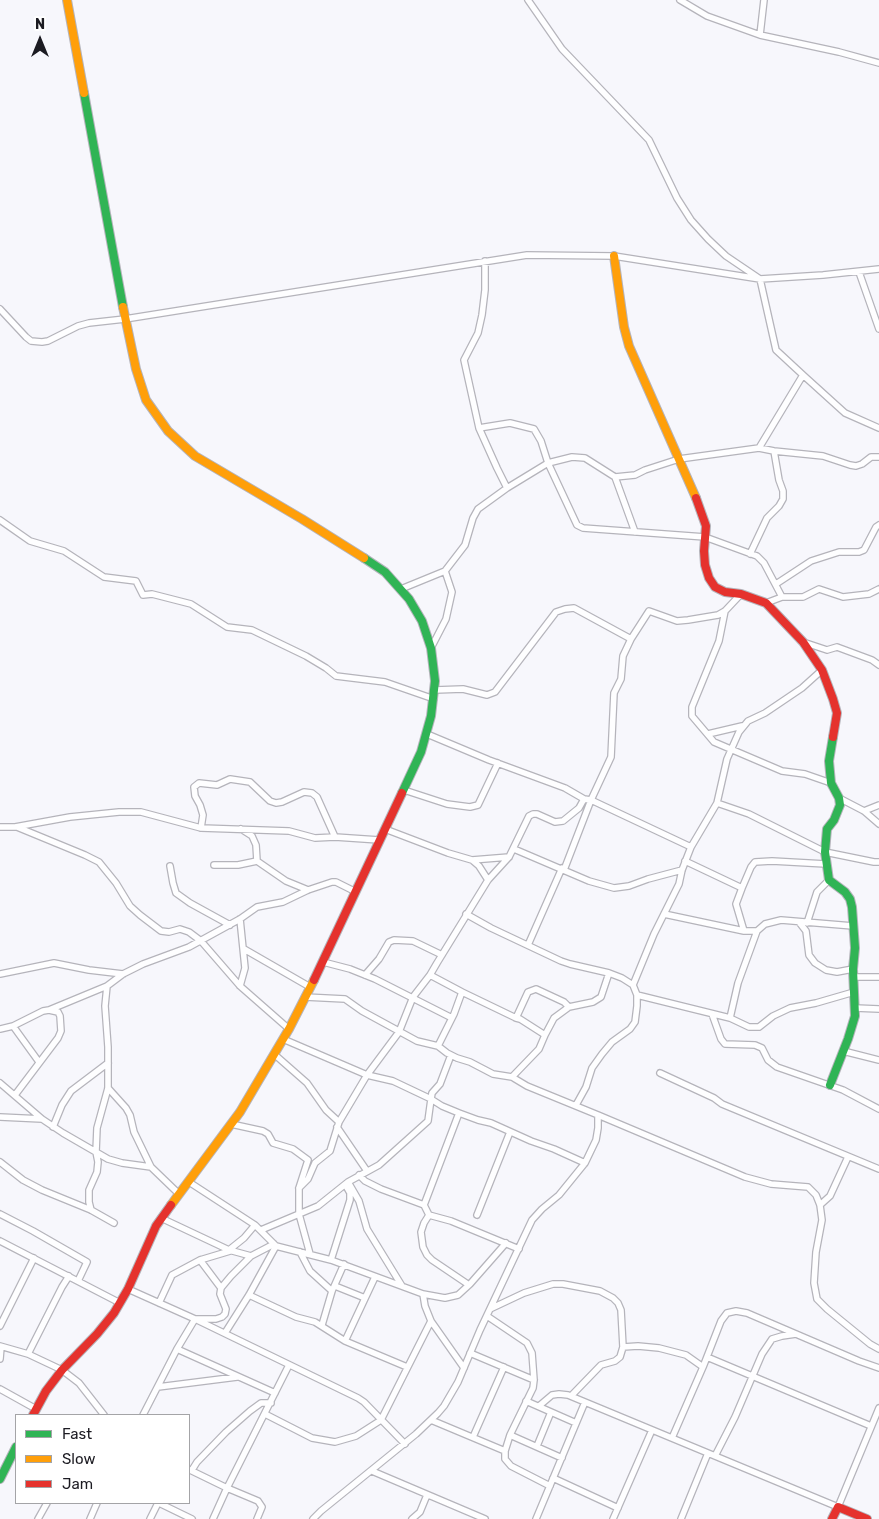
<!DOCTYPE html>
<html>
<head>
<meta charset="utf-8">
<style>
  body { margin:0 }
  #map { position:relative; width:879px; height:1519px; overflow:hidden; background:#f7f7fc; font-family:Rubik,sans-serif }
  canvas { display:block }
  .legend { position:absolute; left:15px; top:1414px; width:175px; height:90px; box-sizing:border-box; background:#fff; border:1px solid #a4a4a7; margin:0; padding:6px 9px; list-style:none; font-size:15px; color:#1c1b22 }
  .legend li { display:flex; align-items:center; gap:10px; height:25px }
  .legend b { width:25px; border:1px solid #a4a4a7 }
  .north { position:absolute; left:15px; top:15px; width:50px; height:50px; -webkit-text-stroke:4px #fff; paint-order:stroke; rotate:0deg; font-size:14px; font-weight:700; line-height:20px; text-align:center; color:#1c1b22 }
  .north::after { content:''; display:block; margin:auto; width:18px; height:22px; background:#1c1b22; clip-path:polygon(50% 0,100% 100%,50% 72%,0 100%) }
</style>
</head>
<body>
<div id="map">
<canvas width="879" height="1519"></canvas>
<ul class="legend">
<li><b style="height:6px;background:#30b455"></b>Fast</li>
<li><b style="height:6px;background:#ff9f0a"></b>Slow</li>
<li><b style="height:6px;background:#e5322d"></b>Jam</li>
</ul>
<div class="north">N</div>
</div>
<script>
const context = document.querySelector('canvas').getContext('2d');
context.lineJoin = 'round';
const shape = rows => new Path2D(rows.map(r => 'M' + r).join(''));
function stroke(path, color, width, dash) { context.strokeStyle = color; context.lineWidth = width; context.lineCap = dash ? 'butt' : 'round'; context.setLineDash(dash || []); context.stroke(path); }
const street = shape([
  [528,0,562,49,649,140,677,198,691,220,708,239,726,256,760,279,776,350,803,375,759,448],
  [680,0,707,16,760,35,839,52,879,63],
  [760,35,764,0],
  [859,272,879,329],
  [0,309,26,337,31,341,42,342,48,341,78,326,89,323,125,319,527,255,614,256,760,279,823,275,879,269],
  [803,375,845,413,879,428],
  [479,428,510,423,534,429,541,441,548,463,572,457,585,458,615,477,635,475,645,470,679,459,759,448,774,451,823,456,850,465,856,466,862,464,871,457,879,457],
  [615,477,635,532],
  [507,488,548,463,577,525,583,528,705,537,757,556,764,563,782,597],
  [0,520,30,541,64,551,104,577,136,581,143,595,152,594,191,604,227,627,252,630,306,656,326,668,336,676,385,682,434,699],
  [750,554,767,518,779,506,783,499,783,491,779,480,774,451],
  [776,584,811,561,839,552,859,552,864,550,876,527,879,525],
  [401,589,445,571],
  [766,603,782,597,803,597,819,589,843,597,869,594,879,589],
  [725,611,719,641,692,707,692,716,714,742,782,771,805,774,831,783],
  [803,642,827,650,837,647,872,660,879,665],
  [431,648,446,619,452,592,445,571,465,545,473,518,478,509,507,488,497,468,479,428,464,360,478,333,482,315,485,290,485,261],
  [435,690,463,689,487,695,495,692,556,612,565,609,574,608,631,639],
  [427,734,489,760,565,788,584,799,591,800,691,847],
  [708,734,742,726],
  [404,790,447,804,470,807,478,805,498,763],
  [839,798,864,811,879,824],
  [717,803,749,814,825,852,874,862,879,862],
  [864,811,879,805],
  [0,827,15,827,70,817,119,812,141,812,201,828,289,831,315,838,335,837,379,840],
  [17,827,85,855,99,862,116,883,130,906,140,915,161,931,169,932,180,929,189,932,201,941,240,986,289,1029],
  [201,828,203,815,200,805,195,796,194,787,199,783,217,785,230,779,250,782,270,801,276,803,282,802,304,792,312,793,317,797,335,837],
  [241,829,252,836,256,845,257,861,286,881,308,890],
  [385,829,448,853,472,860,479,866,488,880],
  [514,849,589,881,614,888,629,886,648,879,682,870],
  [472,860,509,857],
  [685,861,742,888,736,904,744,931,757,931,765,924,781,920,853,926],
  [214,865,238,865,257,861],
  [170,866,173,883,176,893,190,903,230,925],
  [564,870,591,800,611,757,614,693,621,679,623,656,631,639,649,611,677,621,688,620,718,615,725,611,741,594],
  [742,888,751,867,755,862,772,861,826,864],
  [466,914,491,928,561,961,570,964,609,973,622,978,633,985],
  [664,914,744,931],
  [240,919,245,968,240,986],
  [799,922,806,931,809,955,815,963,826,970,837,972,853,969],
  [807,923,817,892,829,880],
  [528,945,562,868],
  [244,949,310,987],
  [323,962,350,969,375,979,452,1018],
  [0,974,54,963,89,970,123,974],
  [365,975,379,959,389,942,394,940,413,941,442,955],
  [854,977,879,977],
  [462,992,516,1018,528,992,536,989,564,1002,569,1007],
  [637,995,730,1018,749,1027,759,1027,773,1016,790,1008,816,1003,854,992],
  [305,997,345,999,362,1011,417,1041,438,1046,447,1053,457,1058,470,1062,493,1074,512,1077,527,1086,598,1115],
  [855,1008,879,1009],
  [49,1010,107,986,123,974,143,964,189,947,240,919,257,907,283,902,308,890,332,882,336,882,356,892],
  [712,1014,721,1039,725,1044,755,1045,762,1048,768,1060,777,1067,843,1090,879,1109],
  [730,1018,738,983,757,931],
  [13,1026,39,1062],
  [0,1029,13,1026,43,1011,49,1010,58,1012,60,1016,61,1031,58,1038,15,1095],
  [545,1035,554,1018,569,1007,593,1002,601,997,609,973],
  [283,1039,367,1075,399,1032,413,997,430,975],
  [438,1046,454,1014,462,992,430,975,437,963,488,880,509,857,529,816,533,814,537,814,555,822,563,821,579,808,584,799],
  [843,1051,879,1060],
  [274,1054,307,1083,326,1110,339,1122],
  [660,1073,714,1098,722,1104,879,1169],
  [512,1077,539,1049,545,1035,520,1019,516,1018],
  [0,1083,42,1119],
  [108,1088,126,1108,130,1115,134,1132,151,1167],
  [576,1105,586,1087,592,1068,602,1054,612,1042,630,1029,635,1022,637,1006,637,995,633,985,654,934,679,884,682,870,691,847,717,803,727,759,739,732,748,721,765,713,802,688,822,670],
  [0,1117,42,1119,63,1133,108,1159,122,1163,151,1167,179,1194],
  [231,1124,263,1131,268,1134,273,1143,293,1149,308,1160,299,1188,299,1214,310,1254],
  [53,1127,62,1105,71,1091,108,1063],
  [337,1127,367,1171],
  [0,1162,23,1180,42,1190,91,1210,114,1223],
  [359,1175,365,1181,381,1189,424,1205,429,1215,451,1221,519,1249],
  [189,1182,255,1225,276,1246,331,1260,423,1294,425,1306,431,1321,464,1368],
  [348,1182,359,1201,367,1229,402,1286],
  [299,1188,308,1179,315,1163,330,1151,339,1122,367,1075,393,1081,431,1099,432,1093,440,1084,451,1055],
  [424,1205,459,1113,478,1120,491,1123,531,1141,554,1149,585,1163],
  [820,1205,830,1196,848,1157],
  [91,1210,89,1202,89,1190,97,1172,98,1162,96,1152,97,1128,108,1088,108,1047,105,1006,107,986],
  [0,1214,33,1231,87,1262,78,1281],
  [429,1215,424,1223,421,1232,423,1247,427,1255,432,1260,469,1285],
  [477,1215,510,1132],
  [161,1218,229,1250,251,1256],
  [261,1230,318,1206,348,1182,379,1165,428,1121,431,1099,442,1106,459,1113],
  [0,1241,120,1303],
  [229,1250,244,1238,255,1225],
  [300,1252,310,1271,332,1291],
  [200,1260,221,1288],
  [331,1260,350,1200,350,1193,346,1186],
  [335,1286,365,1298],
  [128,1289,195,1319,358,1398,364,1402,405,1444],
  [423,1294,445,1298,458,1295,470,1284,506,1243],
  [249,1295,296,1317,315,1322,345,1341,407,1367],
  [159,1303,172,1275,200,1260,230,1251],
  [490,1309,524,1293,553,1284,563,1284,600,1291,613,1298,618,1303,621,1310,623,1347,620,1357,615,1361,601,1365,571,1396],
  [487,1316,527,1343,532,1353,534,1380,533,1388,510,1435,505,1451,505,1459,511,1466,550,1486],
  [322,1325,332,1291,344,1264],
  [0,1326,34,1258],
  [225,1333,249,1295,276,1246],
  [345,1341,375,1277],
  [0,1346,28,1354,62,1370,79,1383,104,1415],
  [623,1347,638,1346,659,1348,686,1355,703,1367],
  [177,1349,275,1393],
  [470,1353,534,1380],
  [28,1354,62,1287,69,1276],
  [707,1357,871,1426],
  [0,1359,1,1347],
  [158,1387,237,1377],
  [0,1389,36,1409],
  [526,1401,576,1423],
  [539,1406,552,1395,559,1394,568,1395,838,1507,879,1408],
  [265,1414,312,1438,335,1442,356,1436,381,1420,431,1321],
  [143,1415,177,1349,195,1319,216,1319,222,1317,225,1314,226,1309,220,1294,221,1288,231,1276,251,1256,274,1244],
  [431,1420,505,1451],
  [510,1435,562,1458],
  [473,1437,504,1367],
  [672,1438,703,1367,721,1321,727,1313,736,1311,747,1313,859,1361,879,1368],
  [537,1446,551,1412],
  [715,1456,735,1417,762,1354,772,1339,782,1336,796,1334],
  [190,1470,227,1488,258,1501,262,1507,257,1519],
  [192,1470,197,1462,226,1432,250,1411,261,1403,271,1403],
  [372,1471,485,1519],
  [553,1478,618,1508],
  [159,1503,192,1519],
  [38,1519,47,1503],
  [90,1519,97,1503],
  [150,1519,158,1503],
  [213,1519,227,1488,289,1365],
  [313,1519,321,1511,416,1434,438,1413,444,1406,458,1382,480,1330,532,1220,542,1209,559,1195,585,1163,596,1140,598,1128,598,1115,745,1177,771,1184,808,1187,816,1195,820,1205,822,1220,816,1252,814,1283,817,1299,827,1309,870,1344,879,1349],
  [412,1519,420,1512,427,1495],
  [536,1519,585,1402],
  [613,1519,652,1430],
  [681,1519,708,1453]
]);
const fast = shape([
  [84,93,123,307],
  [364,558,385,572,409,599,422,621,431,648,435,681,431,716,421,752,402,793],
  [830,1085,848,1039,855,1016,853,969,855,948,852,907,850,899,845,892,829,880,825,852,827,829,834,820,840,805,839,798,831,783,829,761,833,737],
  [0,1479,16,1447]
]);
const slow = shape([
  [67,0,84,93],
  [614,256,624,327,629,346,696,498],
  [123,307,136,369,146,400,168,431,195,456,302,519,364,558],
  [171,1205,240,1112,289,1029,314,980]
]);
const jam = shape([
  [696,498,706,526,704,551,705,565,709,578,715,587,725,592,741,594,766,603,803,642,822,670,833,699,837,713,833,737],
  [314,980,402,793],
  [33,1415,46,1391,62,1370,97,1334,114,1313,128,1289,156,1226,171,1205],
  [832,1519,838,1507,867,1519]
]);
stroke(street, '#b5b4bb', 8);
stroke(fast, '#b5b4bb', 10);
stroke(slow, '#b5b4bb', 10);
stroke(jam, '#b5b4bb', 10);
stroke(street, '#fefeff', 5.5);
stroke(fast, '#30b455', 8);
stroke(slow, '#ff9f0a', 8);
stroke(jam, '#e5322d', 8);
</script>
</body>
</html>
